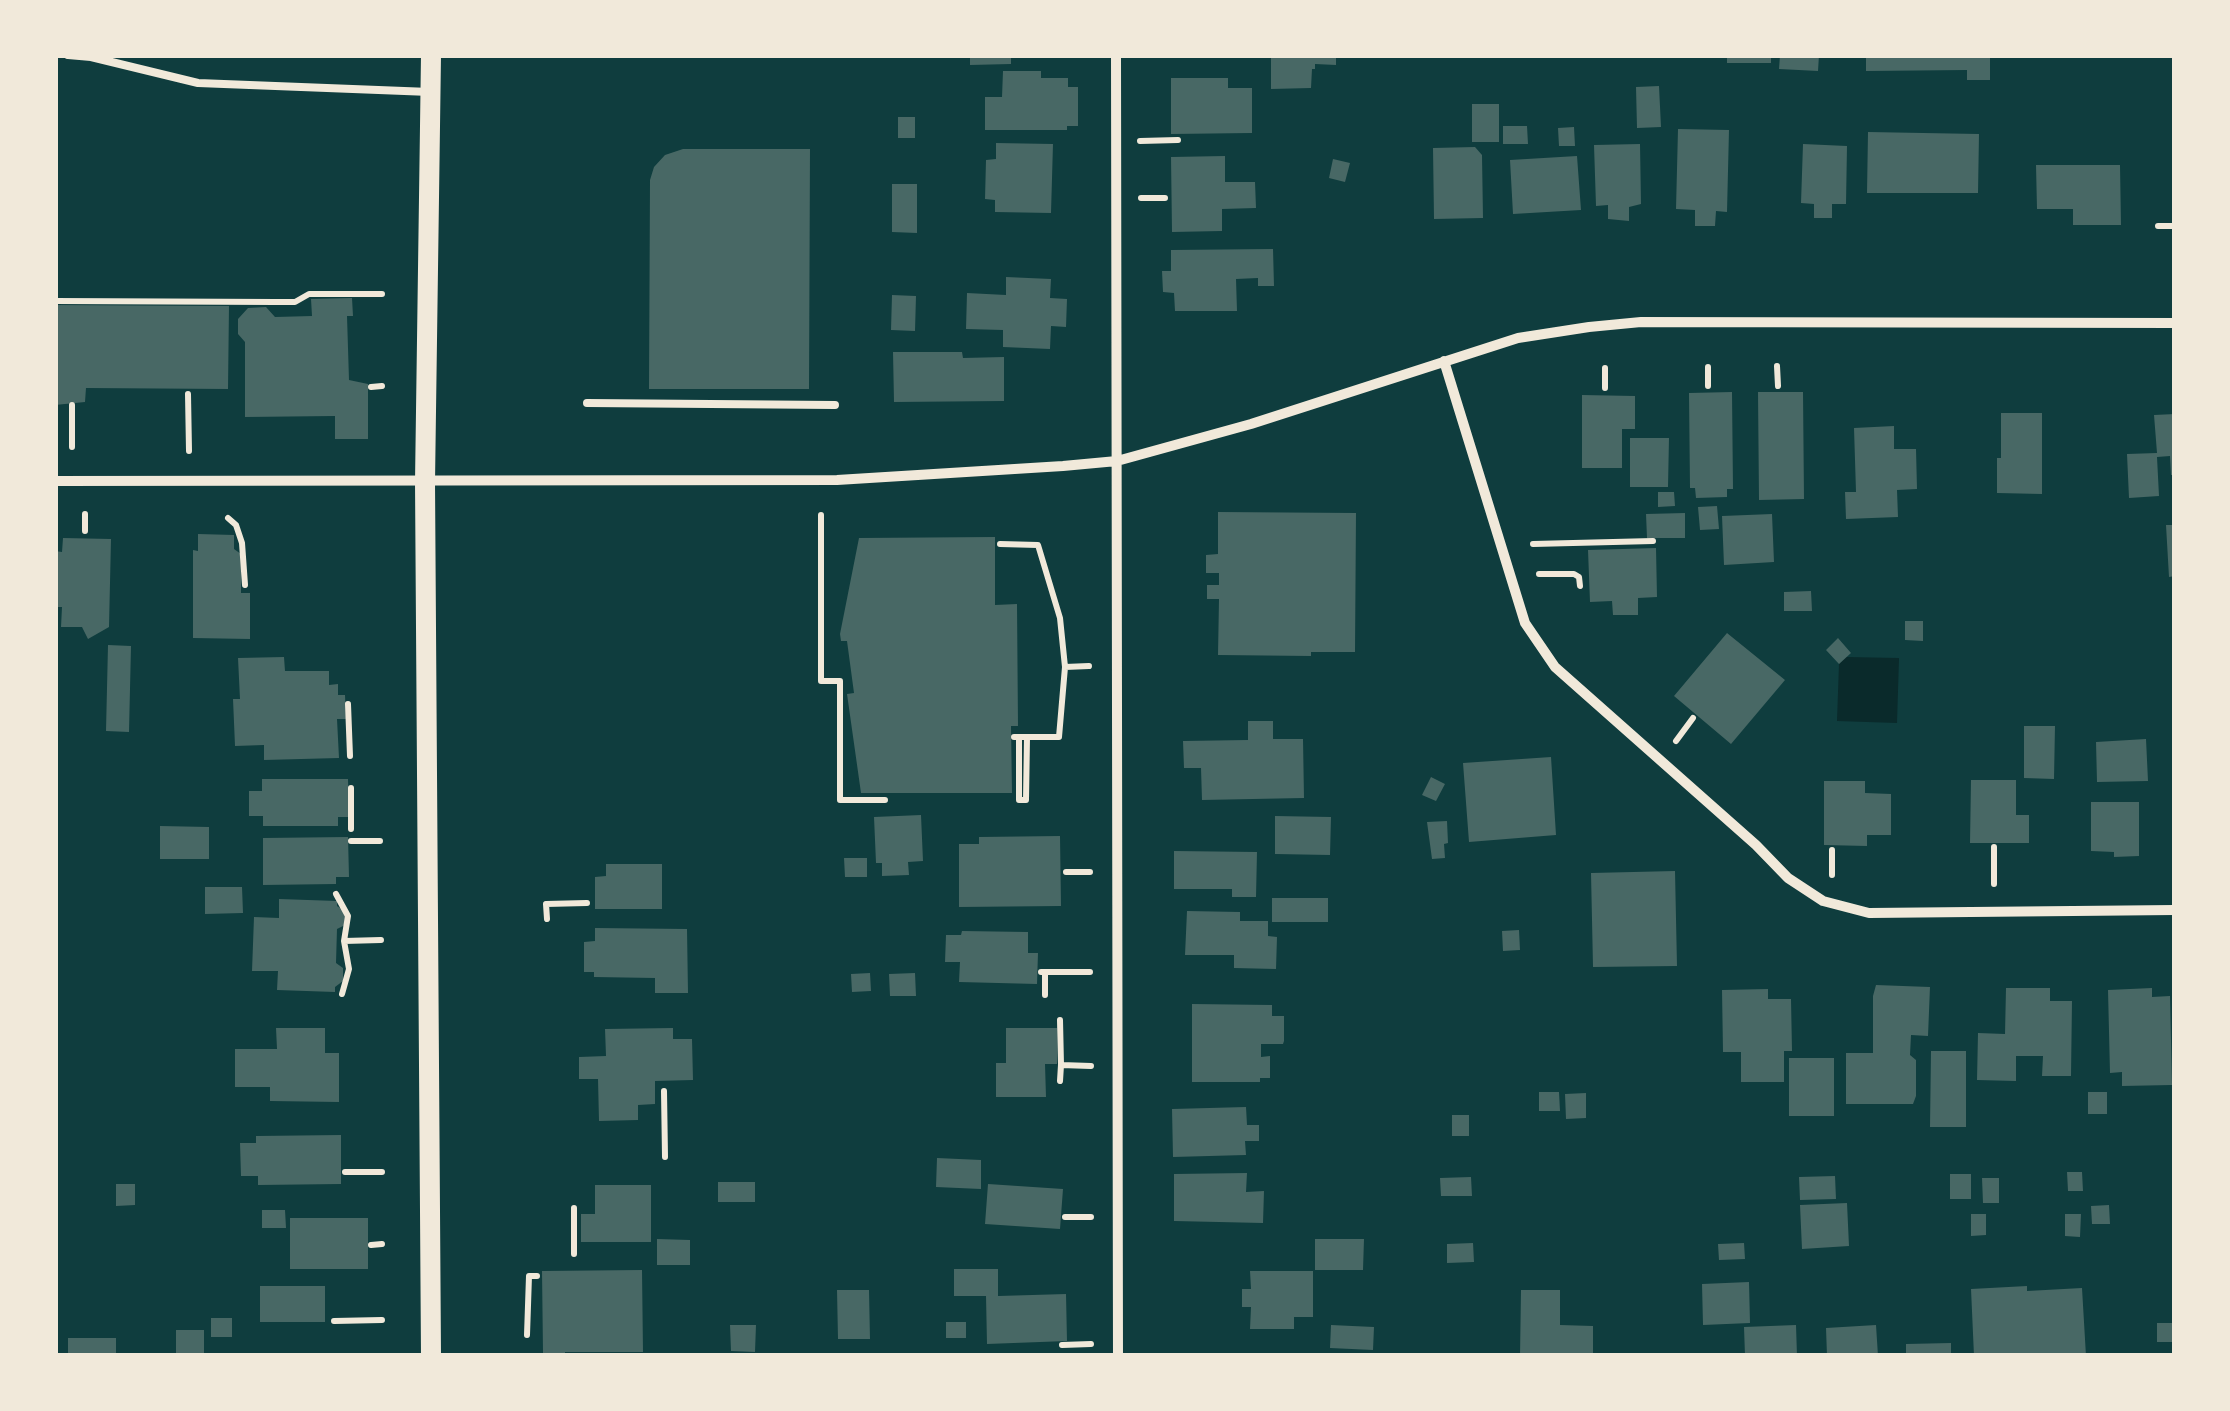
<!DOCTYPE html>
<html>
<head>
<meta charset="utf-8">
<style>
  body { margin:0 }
  #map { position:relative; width:2230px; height:1411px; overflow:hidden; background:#0f3d3e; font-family:"Archivo Narrow",sans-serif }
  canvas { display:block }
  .frame { position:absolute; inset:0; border:58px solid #f1e9da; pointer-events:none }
</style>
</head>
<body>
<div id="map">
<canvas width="2230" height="1411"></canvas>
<div class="frame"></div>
</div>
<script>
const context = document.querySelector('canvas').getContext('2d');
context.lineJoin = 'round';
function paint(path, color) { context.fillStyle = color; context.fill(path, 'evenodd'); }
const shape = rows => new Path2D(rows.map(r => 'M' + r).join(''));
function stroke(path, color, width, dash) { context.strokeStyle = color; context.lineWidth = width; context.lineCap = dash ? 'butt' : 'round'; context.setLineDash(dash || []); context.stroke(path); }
paint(shape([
  [1846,657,1899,658,1897,723,1837,721,1839,664]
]), '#0a2a2b');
paint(shape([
  [970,55,1011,55,1011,64,970,65],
  [1271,55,1336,55,1336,65,1315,64,1315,69,1312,69,1311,88,1271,89],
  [1727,55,1771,55,1771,63,1727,63],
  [1780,55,1819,55,1818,71,1779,69],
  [1866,55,1990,55,1990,80,1967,80,1967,70,1866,71],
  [1003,71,1041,71,1041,78,1068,78,1068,87,1078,87,1078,126,1067,126,1067,130,985,130,985,97,1002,97],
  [1171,78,1228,78,1228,88,1252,88,1252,133,1171,134],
  [1659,86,1661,127,1637,128,1636,87],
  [1472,104,1499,104,1499,142,1472,142],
  [898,117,915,117,915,138,898,138],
  [1503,126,1527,126,1528,144,1503,144],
  [1574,127,1575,146,1559,146,1558,128],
  [1678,129,1729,130,1727,212,1716,211,1715,226,1695,226,1695,210,1676,209],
  [1868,132,1979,134,1978,193,1867,193],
  [996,143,1053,144,1051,213,995,212,995,200,985,199,986,160,996,159],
  [1640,144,1641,204,1629,207,1629,221,1608,219,1608,205,1596,206,1594,145],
  [1803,144,1847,146,1846,204,1832,204,1832,218,1814,218,1814,204,1801,203],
  [1475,147,1482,155,1483,218,1434,219,1433,148],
  [683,149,810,149,809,389,649,389,650,180,654,167,665,155],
  [1225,156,1225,182,1255,182,1256,208,1222,209,1222,231,1172,232,1171,157],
  [1577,156,1581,210,1513,214,1510,160],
  [1333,159,1350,163,1345,182,1329,178],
  [2036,165,2120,165,2121,225,2073,225,2073,209,2037,209],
  [892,184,917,184,917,233,892,232],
  [1273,249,1274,286,1258,286,1258,278,1236,279,1237,311,1175,311,1174,293,1163,292,1162,271,1171,271,1171,250],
  [1006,277,1051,279,1050,298,1067,299,1066,327,1051,326,1050,349,1003,347,1003,330,966,329,967,293,1006,295],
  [892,295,916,296,915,331,891,330],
  [352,298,353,316,347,316,349,380,368,384,368,439,335,439,335,416,245,417,245,342,238,334,238,319,248,308,266,307,275,317,312,316,311,299],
  [55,305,229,306,228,389,86,388,85,402,55,405],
  [893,352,962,352,963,358,1004,357,1004,401,894,402],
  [1732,392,1733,489,1727,489,1727,497,1696,498,1695,488,1690,488,1689,393],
  [1758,392,1803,392,1804,499,1759,500],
  [1582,395,1635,396,1635,429,1622,429,1622,468,1582,468],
  [2001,413,2042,413,2042,494,1997,493,1997,458,2001,458],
  [2175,414,2175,475,2171,475,2170,456,2157,457,2159,496,2129,498,2127,454,2157,453,2154,415],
  [1894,426,1894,449,1916,449,1917,489,1897,490,1898,517,1846,519,1845,492,1856,492,1854,428],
  [1630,438,1669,438,1668,487,1630,487],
  [1658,492,1674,492,1675,506,1658,507],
  [1717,506,1719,529,1700,530,1698,507],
  [1218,512,1356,513,1355,652,1311,652,1311,656,1218,655,1219,599,1207,599,1207,585,1219,585,1219,573,1206,573,1206,555,1218,554],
  [1685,513,1685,538,1647,538,1646,514],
  [1772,514,1774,562,1724,565,1722,516],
  [2166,525,2175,525,2175,576,2169,577],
  [198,534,234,535,234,549,241,554,241,593,250,593,250,639,193,638,193,550,198,551],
  [995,537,995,605,1017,604,1018,726,1011,726,1012,793,861,793,847,694,854,693,847,641,841,641,840,634,859,538],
  [63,538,111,539,109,627,88,639,82,627,61,627,62,607,55,607,55,551,62,552],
  [1656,548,1657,597,1638,598,1638,615,1613,615,1612,601,1590,602,1588,550],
  [1811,591,1812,611,1784,611,1784,592],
  [1905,621,1923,621,1923,641,1905,640],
  [1727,633,1785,680,1731,744,1674,696],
  [1838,638,1851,653,1839,664,1826,650],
  [108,645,131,646,129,732,106,731],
  [284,657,285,671,329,671,329,685,338,684,338,695,345,695,346,719,337,719,339,758,264,760,264,745,235,746,233,699,240,699,238,658],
  [1248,721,1273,721,1273,739,1303,739,1304,798,1202,800,1201,768,1184,768,1183,741,1248,740],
  [2024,726,2055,726,2054,779,2024,778],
  [2146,739,2148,781,2097,782,2096,742],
  [1551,757,1556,835,1469,842,1463,763],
  [1431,777,1445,784,1436,801,1422,795],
  [262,779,348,779,349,817,338,817,338,826,263,826,263,816,249,816,249,791,262,791],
  [1971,780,2016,780,2016,815,2029,815,2029,843,1970,843],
  [1824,781,1865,781,1865,793,1891,794,1891,835,1867,835,1867,846,1824,845],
  [2091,802,2139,802,2139,856,2114,857,2114,852,2091,851],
  [921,815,923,861,908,862,909,875,882,876,882,863,876,863,874,817],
  [1275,816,1331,817,1330,855,1275,854],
  [1447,821,1448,843,1444,844,1445,858,1432,859,1427,822],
  [160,826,209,827,209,859,160,859],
  [1060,836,1061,906,959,907,959,844,979,844,979,837],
  [348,837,349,877,336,877,336,884,263,885,263,838],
  [1174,851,1257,852,1256,897,1232,897,1232,889,1174,889],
  [844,858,867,858,867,877,845,877],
  [606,864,662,864,662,909,595,909,595,877,606,876],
  [1675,871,1677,966,1593,967,1591,873],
  [205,887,242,887,243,913,205,914],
  [1272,898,1328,898,1328,922,1272,922],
  [279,899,337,901,337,906,345,911,345,925,337,929,336,963,343,968,343,981,335,987,335,992,277,990,278,971,252,971,254,917,279,918],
  [1187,911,1240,912,1240,921,1268,921,1268,936,1277,937,1276,969,1234,968,1234,955,1185,955],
  [595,928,687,929,688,993,655,993,655,978,594,977,594,972,584,972,584,942,595,941],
  [1519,930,1520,950,1503,951,1502,931],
  [962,931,1028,932,1028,953,1038,953,1037,984,959,982,960,962,945,962,946,935,961,935],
  [870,973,871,991,852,992,851,974],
  [915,973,916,996,890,996,889,974],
  [1876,985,1930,987,1928,1036,1911,1035,1910,1055,1916,1060,1916,1096,1913,1104,1846,1104,1846,1053,1873,1053,1873,996],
  [2006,988,2050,988,2050,1001,2072,1001,2071,1076,2042,1076,2043,1056,2016,1056,2016,1081,1977,1080,1978,1033,2005,1034],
  [2152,988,2152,997,2170,996,2172,1085,2122,1086,2122,1072,2110,1073,2108,990],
  [1768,989,1768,999,1791,999,1792,1051,1784,1051,1784,1082,1741,1082,1741,1052,1723,1052,1722,990],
  [1192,1004,1272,1005,1272,1016,1284,1016,1284,1041,1283,1044,1261,1044,1261,1057,1270,1056,1270,1078,1260,1078,1260,1082,1192,1082],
  [276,1028,325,1028,325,1053,339,1053,339,1102,270,1101,270,1087,235,1087,235,1049,277,1049],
  [673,1028,673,1039,692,1039,693,1080,655,1081,655,1104,638,1105,638,1120,599,1121,598,1079,579,1079,579,1057,606,1056,605,1029],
  [1006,1028,1057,1028,1057,1064,1045,1064,1046,1097,996,1097,996,1063,1006,1063],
  [1931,1051,1966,1051,1966,1127,1930,1127],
  [1789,1058,1834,1058,1834,1116,1789,1116],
  [1539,1092,1559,1092,1560,1111,1539,1111],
  [2088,1092,2107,1092,2107,1114,2088,1114],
  [1586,1093,1586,1118,1566,1119,1565,1094],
  [1246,1107,1247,1125,1259,1125,1259,1141,1245,1141,1246,1155,1173,1157,1172,1109],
  [1452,1115,1469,1115,1469,1136,1452,1136],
  [341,1135,341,1184,258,1185,258,1176,241,1176,240,1143,256,1143,256,1136],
  [937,1158,981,1160,981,1189,936,1187],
  [2067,1172,2082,1172,2083,1191,2068,1191],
  [1247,1173,1246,1192,1264,1191,1263,1223,1174,1221,1174,1174],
  [1950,1174,1971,1174,1971,1199,1950,1199],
  [1835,1176,1836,1199,1800,1200,1799,1177],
  [1471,1177,1472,1196,1441,1196,1440,1178],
  [1982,1178,1999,1178,1999,1203,1983,1203],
  [718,1182,755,1182,755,1202,718,1202],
  [116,1184,135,1184,135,1205,116,1206],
  [988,1184,1063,1189,1060,1229,985,1224],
  [595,1185,651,1185,651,1242,581,1242,581,1214,595,1214],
  [1847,1203,1849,1246,1802,1249,1800,1205],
  [2109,1205,2110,1224,2092,1224,2091,1206],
  [262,1210,285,1210,286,1228,262,1228],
  [1971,1214,1986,1214,1986,1235,1971,1236],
  [2065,1214,2081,1214,2080,1237,2065,1236],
  [290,1218,368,1218,368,1269,290,1269],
  [657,1239,690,1240,690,1265,657,1265],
  [1315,1239,1364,1239,1363,1270,1315,1270],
  [1473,1243,1474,1262,1447,1263,1447,1244],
  [1744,1243,1745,1259,1719,1260,1718,1244],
  [954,1269,998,1269,998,1296,1066,1294,1067,1341,987,1344,986,1296,954,1296],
  [642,1270,643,1352,565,1352,565,1356,534,1356,534,1353,543,1353,542,1271],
  [1250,1271,1313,1271,1313,1317,1294,1317,1294,1329,1250,1329,1251,1307,1242,1307,1242,1289,1251,1289],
  [1749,1282,1750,1323,1703,1325,1702,1284],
  [260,1286,325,1286,325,1322,260,1322],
  [2027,1286,2027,1291,2082,1288,2086,1356,1974,1356,1971,1289],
  [837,1290,869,1290,870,1339,838,1339],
  [1521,1290,1560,1290,1560,1325,1593,1326,1593,1356,1520,1356],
  [211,1318,232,1318,232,1337,211,1337],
  [946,1322,966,1322,966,1338,946,1338],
  [2157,1323,2175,1323,2175,1342,2157,1342],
  [730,1325,756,1325,755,1352,731,1351],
  [1331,1325,1374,1327,1373,1350,1330,1348],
  [1796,1325,1797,1356,1745,1356,1744,1327],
  [1876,1325,1878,1356,1827,1356,1826,1328],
  [176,1330,204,1330,204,1356,176,1356],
  [68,1338,116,1338,116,1356,68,1356],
  [1951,1343,1951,1356,1906,1356,1906,1344]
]), '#486865');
stroke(shape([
  [1140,141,1178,140],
  [1141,198,1165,198],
  [2158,226,2175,226],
  [55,301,276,302,295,302,309,294,382,294],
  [1777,366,1778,386],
  [1708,367,1708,386],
  [1605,368,1605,388],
  [371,387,382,386],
  [188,394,189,451],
  [72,405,72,447],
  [85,514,85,531],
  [821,515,821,681,840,681,840,800,885,800],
  [228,518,236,525,242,543,245,585],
  [1000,544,1038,545,1060,618,1065,667,1059,737,1014,737],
  [1533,544,1653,541],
  [1539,574,1574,574,1579,577,1580,586],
  [1065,667,1089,666],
  [348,704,350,756],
  [1019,737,1019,800,1026,800,1027,738],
  [1676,741,1693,718],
  [351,788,351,829],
  [351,841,380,841],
  [1994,847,1994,884],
  [1066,872,1090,872],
  [1832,875,1832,850],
  [336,894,348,916,344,941,349,969,342,994],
  [547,919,546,904,587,903],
  [344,941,381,940],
  [1041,972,1090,972],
  [1045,995,1045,972],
  [1060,1020,1061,1065],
  [1060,1081,1061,1065,1091,1066],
  [664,1091,665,1157],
  [345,1172,382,1172],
  [1065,1217,1091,1217],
  [371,1245,382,1244],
  [574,1254,574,1208],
  [334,1321,382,1320],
  [527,1335,529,1276,537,1276],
  [1062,1345,1091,1344]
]), '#f1e9da', 6);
stroke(shape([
  [68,55,91,57,198,83,430,92],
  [587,403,835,405]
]), '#f1e9da', 8);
stroke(shape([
  [1116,55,1118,1356],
  [1444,361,1525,623,1555,667,1756,845,1788,878,1823,901,1869,913,2175,910],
  [55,481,837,480,1063,466,1117,461,1251,424,1518,338,1589,327,1641,322,2175,323]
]), '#f1e9da', 10);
stroke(shape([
  [431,55,425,482,431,1356]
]), '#f1e9da', 20);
</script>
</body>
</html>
